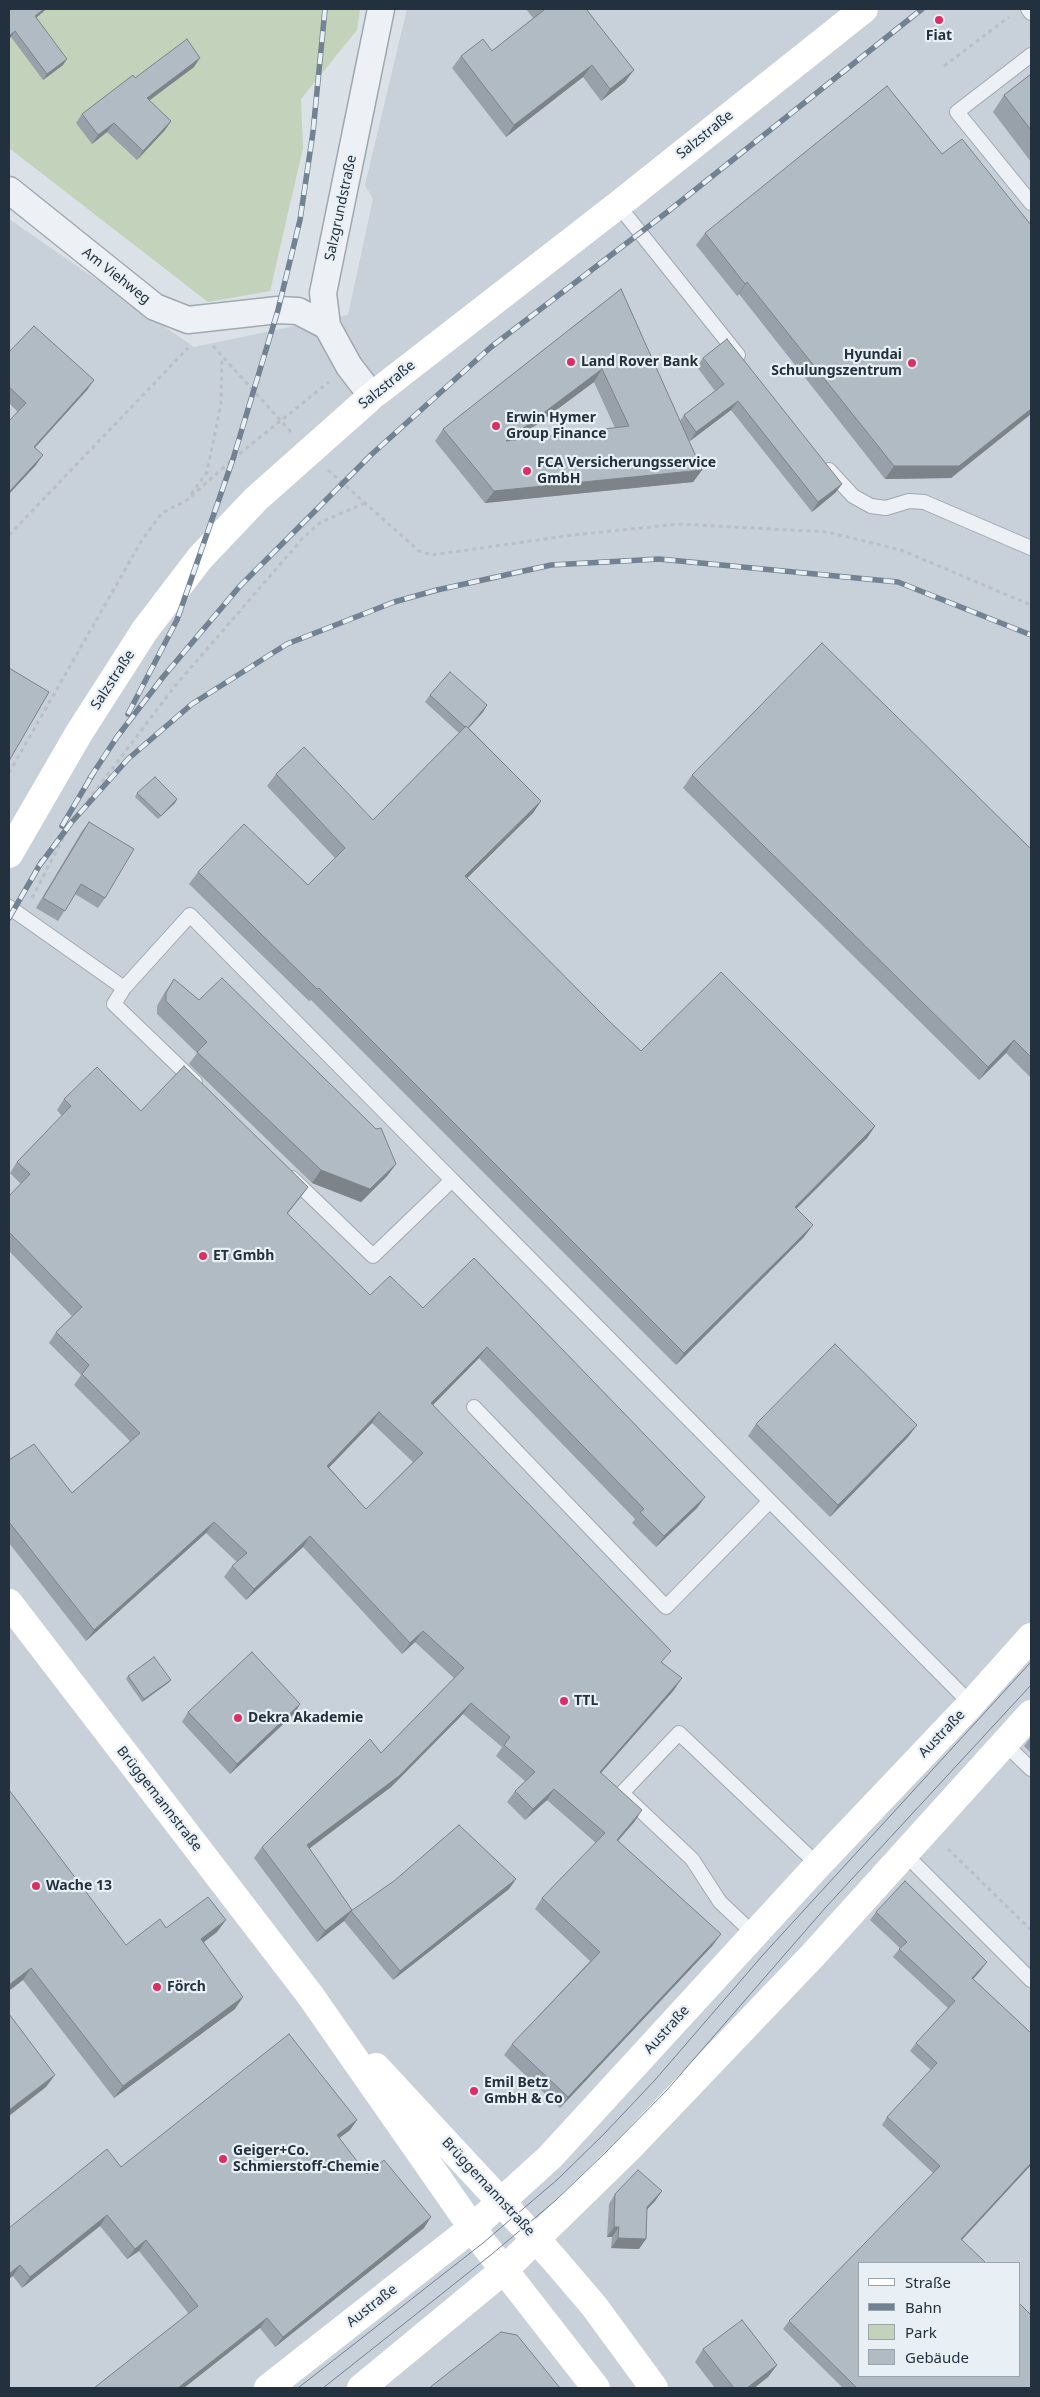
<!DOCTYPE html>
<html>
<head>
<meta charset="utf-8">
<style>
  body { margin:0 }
  #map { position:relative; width:1040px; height:2397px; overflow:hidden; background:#dae1e7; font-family:"Noto Sans",sans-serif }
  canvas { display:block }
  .frame { position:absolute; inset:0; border:10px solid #23313e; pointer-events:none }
  .legend { position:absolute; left:858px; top:2262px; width:162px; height:115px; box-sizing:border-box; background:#e9f0f5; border:1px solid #9aa4ac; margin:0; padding:6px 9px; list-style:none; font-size:15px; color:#23313e }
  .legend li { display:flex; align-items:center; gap:10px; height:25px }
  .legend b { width:25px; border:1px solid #9aa4ac }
</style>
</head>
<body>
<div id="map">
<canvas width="1040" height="2397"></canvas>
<div class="frame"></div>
<ul class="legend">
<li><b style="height:6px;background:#fff"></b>Straße</li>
<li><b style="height:6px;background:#728292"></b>Bahn</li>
<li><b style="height:14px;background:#c3d2ba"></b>Park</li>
<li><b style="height:14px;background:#b1bbc4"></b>Gebäude</li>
</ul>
</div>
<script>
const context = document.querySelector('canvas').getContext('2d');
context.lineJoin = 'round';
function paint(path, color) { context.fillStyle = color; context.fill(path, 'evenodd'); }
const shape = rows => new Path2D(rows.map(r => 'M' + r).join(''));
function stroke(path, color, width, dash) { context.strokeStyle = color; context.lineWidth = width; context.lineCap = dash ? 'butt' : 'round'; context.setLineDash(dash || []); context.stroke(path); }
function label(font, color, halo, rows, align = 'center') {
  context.font = font + ' "Noto Sans",sans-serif'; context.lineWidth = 4.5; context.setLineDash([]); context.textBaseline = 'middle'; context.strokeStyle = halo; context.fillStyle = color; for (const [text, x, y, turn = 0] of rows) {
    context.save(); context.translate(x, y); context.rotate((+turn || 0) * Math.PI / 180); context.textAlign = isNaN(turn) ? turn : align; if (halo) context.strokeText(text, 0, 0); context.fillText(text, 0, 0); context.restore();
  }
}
paint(shape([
  [407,9,1031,9,1031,2388,9,2388,9,219,194,347,348,315,373,199,365,185],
  [859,2263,1019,2263,1019,2376,859,2376]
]), '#c8d0d9');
paint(shape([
  [9,9,360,9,357,30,301,99,303,148,270,291,208,302,9,148]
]), '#c3d2ba');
const lane = shape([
  [1028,9,1031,13],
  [1031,55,957,112,1031,203],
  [618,205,738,355],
  [829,470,853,496,871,506,886,508,909,501,924,502,1031,548],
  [9,907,124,988,114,1004,195,1082],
  [124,988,190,915,452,1180],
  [292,1178,373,1256,452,1180,971,1704],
  [474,1407,666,1607,769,1502],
  [1004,1743,1031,1769],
  [905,1854,1031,1980],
  [755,1935,720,1902,692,1859,622,1793,679,1733,818,1865]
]);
const street = shape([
  [9,190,155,307,188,320,278,310,298,311,327,326],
  [372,396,349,366,327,326,323,293,381,9]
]);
stroke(lane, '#9fa9b1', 16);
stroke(street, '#9fa9b1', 29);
stroke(shape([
  [944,66,1009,17],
  [213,346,291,432],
  [328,470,419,551,432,555,573,535,679,524,827,532,901,550,1031,605],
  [191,494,207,472,221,404,222,357],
  [9,535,188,348],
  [9,773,142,540,162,513,187,500,233,459,329,382],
  [32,898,71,823,175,686,302,539,321,522,365,503],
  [948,1849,1031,1930]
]), '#b8bfc5', 3, [4, 4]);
stroke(lane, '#edf1f5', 14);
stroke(street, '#edf1f5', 26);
stroke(shape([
  [9,854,79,733,145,630,200,558,256,499,372,396,618,205,864,9],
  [9,1603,310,1995,483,2243,596,2388],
  [376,2067,553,2258,594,2306,654,2388],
  [268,2388,472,2228,550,2157,818,1865,971,1704,1031,1637],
  [361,2388,504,2270,628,2149,814,1954,1031,1714]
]), '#fff', 28);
stroke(shape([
  [298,2388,483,2243,558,2179,604,2134,655,2080,762,1956,1031,1662],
  [323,2388,492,2254,555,2201,604,2154,667,2090,826,1907,1031,1685]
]), '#728292', 1);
const rail = shape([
  [128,714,177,620,233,459,278,310,300,220,313,132,325,9],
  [90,778,117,737,163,677,240,586,372,454,491,347,666,213,922,9],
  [62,826,94,772],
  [39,866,71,823,128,759,192,704,287,644,394,602,437,590,551,565,659,559,898,582,1031,635],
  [9,918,42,861]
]);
stroke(rail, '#728292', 5.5);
stroke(rail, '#e9f0f5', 4, [11]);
paint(shape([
  [9,9,43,12,36,17,63,65,43,80,11,37,9,39],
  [526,9,588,9,587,10,625,82,601,101,583,77,506,137,452,68,461,56,492,51,533,18],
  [194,67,149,101,171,121,165,130,137,160,107,132,92,144,76,123,82,114,135,78],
  [1031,74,1031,162,993,112,1004,95],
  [942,154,1031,225,1031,414,951,478,885,479,739,294,737,296,696,245,705,233],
  [621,289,680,421,684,415,715,391,697,367,703,358,842,484,835,493,812,512,731,410,690,441,687,438,702,470,693,482,485,503,435,441,443,429],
  [594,382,615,428,515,440],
  [9,352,94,380,87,390,35,448,36,465,9,494,9,421,18,412,9,403],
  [430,695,487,705,483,712,469,728,541,801,533,813,467,878,610,1022,641,1051,875,1126,867,1138,797,1208,804,1237,676,1365,311,1000,309,1001,189,884,198,872,308,885,335,858,267,786,276,774,373,820,459,733,425,702],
  [692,775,1031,849,1031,1078,1006,1053,979,1080,683,788],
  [137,793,175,803,158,819,135,797],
  [89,822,105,898,98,908,75,894,58,921,36,908,82,831],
  [174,979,396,1164,387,1176,361,1202,312,1183,189,1064,197,1053,157,1014,157,1006,165,992],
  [64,1099,141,1111,308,1187,287,1214,370,1295,423,1308,474,1258,705,1497,697,1508,656,1547,632,1523,635,1519,479,1358,433,1405,663,1663,674,1690,601,1773,635,1821,618,1841,713,1945,560,2108,504,2055,512,2044,590,1961,535,1909,542,1898,596,1843,547,1800,525,1820,507,1802,515,1791,525,1781,496,1756,502,1747,463,1714,391,1787,309,1849,351,1911,516,1879,509,1889,393,1980,344,1921,317,1942,254,1858,262,1847,381,1753,454,1678,415,1642,402,1654,303,1547,246,1600,224,1577,232,1566,237,1562,206,1533,86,1641,9,1543,9,1460,72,1493,130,1441,74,1385,81,1375,49,1343,56,1332,72,1316,9,1251,9,1196,21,1184,10,1173,17,1162,62,1116,57,1110],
  [372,1423,413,1462,366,1509,329,1467],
  [756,1424,908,1437,830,1517,748,1436],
  [128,1676,171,1680,168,1683,142,1702,126,1679],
  [300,1704,294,1714,230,1774,182,1722,188,1712],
  [1031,1737,1031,1753,1024,1746],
  [9,1790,126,1945,166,1928,217,1932,204,1942,235,2009,114,2098,23,1980],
  [876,1912,981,1970,973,1979,1031,2033,1031,2165,962,2240,859,2263,1031,2388,843,2388,783,2329,789,2321,933,2173,882,2125,887,2117,931,2070,910,2051,916,2043,948,2008,893,1957,900,1948,870,1920],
  [357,2120,350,2130,339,2138,367,2174,424,2228,275,2347,260,2328,189,2314,139,2251,127,2259,100,2226,22,2288,13,2276,9,2228,121,2167],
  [662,2191,655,2201,647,2209,646,2239,639,2249,611,2248,612,2237,607,2237,609,2204,615,2194],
  [703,2349,777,2365,768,2377,754,2388,715,2388,695,2362]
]), '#98a1a9');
paint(shape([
  [44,9,46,9,43,12,31,22,35,16],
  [15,31,11,37,9,39,9,36],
  [200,58,194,67,140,107,147,98],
  [67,59,63,65,43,80,47,74],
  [592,65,583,77,506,137,514,125],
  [634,70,625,82,601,101,610,89],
  [171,121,165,130,137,160,143,151],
  [114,123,107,132,92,144,98,135],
  [747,282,739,294,737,296,745,284],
  [602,369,594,382,497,454,506,441],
  [94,380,87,390,27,456,34,447],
  [738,401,731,410,690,441,696,432],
  [1031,409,1031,414,951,478,885,479,894,466],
  [43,455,36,465,9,494,9,492],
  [702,470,693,482,485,503,494,491],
  [842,484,835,493,812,512,818,502],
  [487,705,483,712,462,735],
  [177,799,175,803,158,819,161,816],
  [541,801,533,813,457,888,465,876],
  [1014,1040,1006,1053,979,1080,988,1067],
  [875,1126,867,1138,786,1219,795,1207],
  [396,1164,387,1176,361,1202,312,1183,321,1170],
  [308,1187,300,1198,279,1224,287,1213],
  [813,1225,804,1237,676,1365,684,1353],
  [487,1347,479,1358,424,1414,431,1403],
  [379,1412,372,1423,320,1477,327,1466],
  [917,1425,908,1437,830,1517,838,1505],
  [705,1497,697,1508,656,1547,664,1536],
  [214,1522,206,1533,86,1641,94,1630],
  [310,1536,303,1547,246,1600,254,1589],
  [423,1631,415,1642,402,1654,410,1643],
  [682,1678,674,1690,592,1783,600,1772],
  [171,1680,168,1683,142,1702,144,1699],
  [471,1703,463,1714,391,1787,299,1856,307,1845],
  [300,1704,294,1714,230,1774,237,1764],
  [554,1789,547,1800,525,1820,533,1809],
  [642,1810,635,1821,609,1851,617,1840],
  [516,1879,509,1889,393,1980,400,1971],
  [352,1910,344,1921,317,1942,325,1931],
  [226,1920,217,1932,192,1951,201,1939],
  [721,1934,713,1945,560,2108,568,2097],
  [987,1962,981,1970,967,1986,972,1978],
  [31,1968,23,1980,9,1991,9,1985],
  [243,1997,235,2009,114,2098,123,2086],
  [55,2075,46,2087,9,2116,9,2110],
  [357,2120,350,2130,330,2145,337,2135],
  [1031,2163,1031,2165,955,2247,961,2239],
  [662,2191,655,2201,641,2216,647,2207],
  [107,2215,100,2226,22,2288,30,2277],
  [431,2217,424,2228,275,2347,283,2337],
  [614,2227,619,2227,612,2237,607,2237],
  [618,2238,646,2239,639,2249,611,2248],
  [146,2240,139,2251,127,2259,135,2249],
  [20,2265,13,2276,9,2279,9,2274],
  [267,2318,260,2328,184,2388,178,2388],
  [777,2365,768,2377,754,2388,747,2388]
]), '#7c8389');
const building = shape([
  [9,9,44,9,35,16,67,59,47,74,15,31,9,36,9,9],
  [544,9,586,9,634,70,610,89,592,65,514,125,461,56,483,39,492,51,544,10,544,9],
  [187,39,200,58,147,98,171,121,143,151,114,123,98,135,82,114,133,75,135,78,187,39],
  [1031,74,1031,130,1004,95,1031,74],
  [887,86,942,154,962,139,1031,225,1031,409,959,466,894,466,747,282,745,284,705,233,887,86],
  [621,289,702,470,494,491,443,429,621,289],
  [602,369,629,426,506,441,602,369],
  [34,326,94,380,34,447,43,455,9,492,9,421,26,403,9,387,9,352,34,326],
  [727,339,842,484,818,502,738,401,696,432,684,415,724,384,703,358,727,339],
  [822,643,1031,849,1031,1057,1014,1040,988,1067,692,775,822,643],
  [9,668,49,692,9,761,9,668],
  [450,672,487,705,468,728,466,726,465,727,430,695,450,672],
  [466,726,541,801,465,876,610,1022,641,1051,721,972,875,1126,795,1207,813,1225,684,1353,319,988,317,989,198,872,244,824,308,885,345,848,276,774,304,747,373,820,466,726],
  [155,777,177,799,161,816,137,793,155,777],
  [89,822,134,849,105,898,81,884,65,911,43,898,89,822],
  [222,978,376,1129,381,1128,396,1164,370,1189,321,1170,197,1052,207,1042,166,1001,166,993,174,979,199,1000,222,978],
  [184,1066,308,1187,287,1213,370,1295,390,1276,423,1308,474,1258,705,1497,664,1536,640,1512,644,1509,487,1347,431,1403,671,1651,661,1662,682,1678,600,1772,642,1810,617,1840,721,1934,568,2097,512,2044,600,1952,542,1898,605,1833,554,1789,533,1809,515,1791,535,1772,504,1745,510,1737,471,1703,399,1776,307,1845,352,1910,325,1931,262,1847,370,1739,381,1753,464,1668,423,1631,410,1643,310,1536,254,1589,232,1566,247,1553,214,1522,94,1630,9,1522,9,1460,34,1444,72,1493,140,1433,82,1374,89,1365,56,1332,82,1307,9,1232,9,1196,30,1174,17,1162,71,1106,64,1099,97,1067,141,1111,184,1066],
  [379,1412,423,1453,366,1509,327,1466,379,1412],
  [835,1344,917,1425,838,1505,756,1424,835,1344],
  [252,1652,300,1704,237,1764,188,1712,252,1652],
  [154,1657,171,1680,144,1699,128,1676,154,1657],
  [9,1790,126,1945,160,1919,166,1928,208,1897,226,1920,201,1939,243,1997,123,2086,31,1968,9,1985,9,1790],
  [459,1825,516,1879,400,1971,351,1911,394,1881,459,1825],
  [905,1881,987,1962,972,1978,1031,2033,1031,2163,961,2239,986,2263,859,2263,859,2376,1019,2376,1019,2303,1031,2315,1031,2388,857,2388,789,2321,940,2166,887,2117,937,2063,916,2043,955,2001,899,1949,907,1942,876,1912,905,1881],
  [9,2014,55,2075,9,2110,9,2014],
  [289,2034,357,2120,337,2135,367,2174,384,2160,431,2217,283,2337,267,2318,178,2388,94,2388,198,2306,146,2240,135,2249,107,2215,30,2277,20,2265,9,2274,9,2228,107,2149,121,2167,289,2034],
  [638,2170,662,2191,647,2207,646,2239,618,2238,619,2227,614,2227,615,2194,638,2170],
  [742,2320,777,2365,747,2388,734,2388,703,2349,742,2320],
  [501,2332,517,2335,560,2388,429,2388,501,2332]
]);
paint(building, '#b1bbc4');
stroke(building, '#7c8389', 1);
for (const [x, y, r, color] of [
  [939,20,5,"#dc2f61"],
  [571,362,5,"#dc2f61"],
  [912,363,5,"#dc2f61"],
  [496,426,5,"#dc2f61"],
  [527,471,5,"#dc2f61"],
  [203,1256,5,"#dc2f61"],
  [564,1701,5,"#dc2f61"],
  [238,1718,5,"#dc2f61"],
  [36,1886,5,"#dc2f61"],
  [157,1987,5,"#dc2f61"],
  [474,2091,5,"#dc2f61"],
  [223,2159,5,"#dc2f61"]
]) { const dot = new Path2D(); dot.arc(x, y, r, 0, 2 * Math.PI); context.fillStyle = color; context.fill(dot); stroke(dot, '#e9f0f5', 2); }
label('bold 14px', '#23313e', '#e9f0f5', [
  ["Fiat",939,36,"center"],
  ["Hyundai",902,355,"right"],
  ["Schulungszentrum",902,371,"right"],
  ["Land Rover Bank",581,362],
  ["Erwin Hymer",506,418],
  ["Group Finance",506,434],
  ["FCA Versicherungsservice",537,463],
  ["GmbH",537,479],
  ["ET Gmbh",213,1256],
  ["TTL",574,1701],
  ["Dekra Akademie",248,1718],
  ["Wache 13",46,1886],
  ["Förch",167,1987],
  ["Emil Betz",484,2083],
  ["GmbH & Co",484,2099],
  ["Geiger+Co.",233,2151],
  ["Schmierstoff-Chemie",233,2167]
], 'left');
label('14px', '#23313e', '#e9f0f5', [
  ["Salzstraße",705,135,-39],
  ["Salzgrundstraße",341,208,-78],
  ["Am Viehweg",116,276,38],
  ["Salzstraße",387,385,-39],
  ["Salzstraße",113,680,-57],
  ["Austraße",942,1734,-46],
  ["Brüggemannstraße",159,1799,52],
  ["Austraße",667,2030,-48],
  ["Brüggemannstraße",488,2187,47],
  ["Austraße",372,2306,-38]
]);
</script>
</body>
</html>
